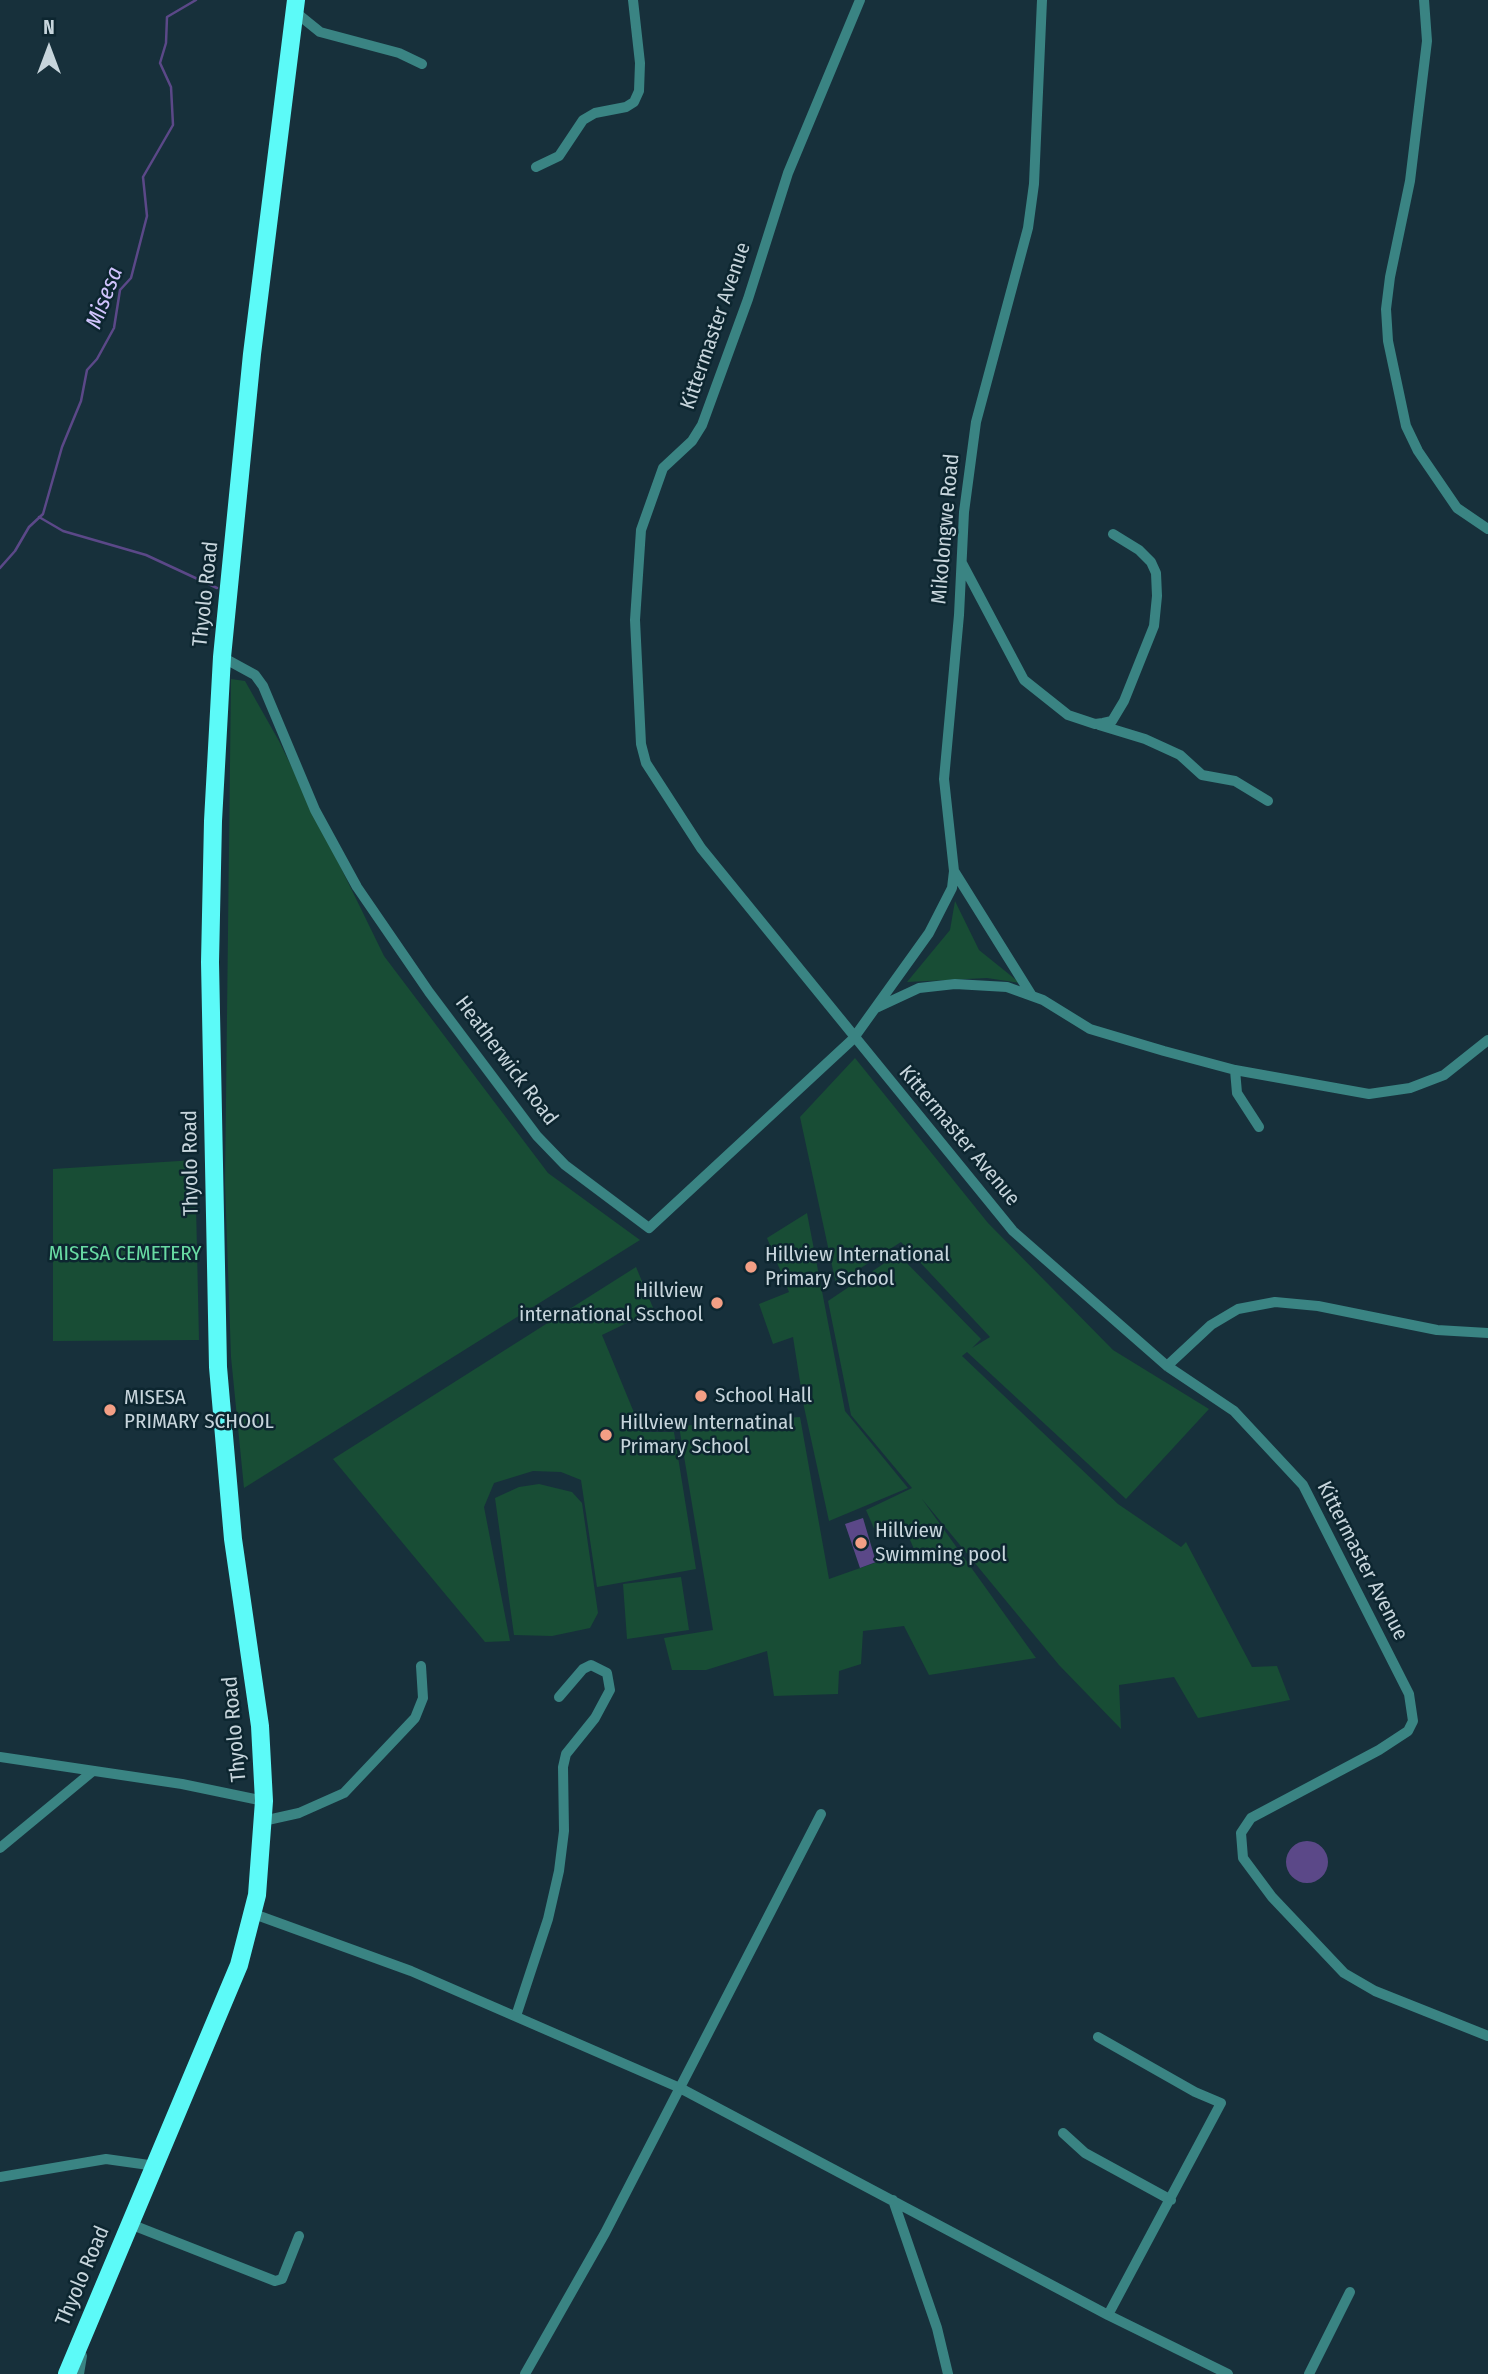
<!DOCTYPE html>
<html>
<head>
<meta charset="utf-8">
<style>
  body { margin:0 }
  #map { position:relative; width:1488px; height:2374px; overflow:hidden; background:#17303b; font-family:"Fira Sans Condensed",sans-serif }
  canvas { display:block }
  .north { position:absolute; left:14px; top:14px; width:70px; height:70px; -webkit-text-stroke:5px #0d2630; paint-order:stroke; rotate:0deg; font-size:19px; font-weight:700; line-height:28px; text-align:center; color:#c7d5dc }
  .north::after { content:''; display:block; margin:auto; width:24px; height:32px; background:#c7d5dc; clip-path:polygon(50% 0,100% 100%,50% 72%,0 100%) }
</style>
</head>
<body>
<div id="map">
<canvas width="1488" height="2374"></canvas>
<div class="north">N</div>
</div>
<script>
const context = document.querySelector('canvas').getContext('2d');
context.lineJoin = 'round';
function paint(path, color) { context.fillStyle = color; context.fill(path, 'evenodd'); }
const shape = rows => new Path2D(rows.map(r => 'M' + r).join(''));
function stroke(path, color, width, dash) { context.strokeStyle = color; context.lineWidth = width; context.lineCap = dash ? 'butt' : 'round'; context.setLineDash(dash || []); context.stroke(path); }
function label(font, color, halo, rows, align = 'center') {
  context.font = font + ' "Fira Sans Condensed",sans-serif'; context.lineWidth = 5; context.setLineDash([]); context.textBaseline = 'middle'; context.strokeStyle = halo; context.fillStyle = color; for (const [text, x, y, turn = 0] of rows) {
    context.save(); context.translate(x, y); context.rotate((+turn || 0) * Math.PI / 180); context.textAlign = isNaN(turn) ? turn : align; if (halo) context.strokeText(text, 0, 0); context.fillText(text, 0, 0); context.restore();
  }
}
paint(shape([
  [231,679,245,681,279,741,384,956,548,1173,640,1240,244,1488,231,1357,225,1183],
  [955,901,979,950,1020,983,987,978,907,982,950,930],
  [855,1058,988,1223,1113,1350,1209,1409,1126,1499,967,1352,962,1356,1118,1504,1181,1547,1186,1542,1252,1667,1277,1666,1290,1700,1198,1718,1174,1677,1119,1685,1121,1729,1059,1665,922,1499,1036,1658,929,1675,904,1626,863,1631,861,1664,839,1671,838,1694,774,1696,767,1651,706,1670,672,1670,664,1638,713,1630,679,1426,800,1417,829,1579,914,1549,903,1524,876,1533,866,1510,912,1488,851,1415,828,1301,898,1254,981,1339,972,1348,990,1337,901,1242,836,1284,800,1117],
  [195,1160,199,1340,53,1341,53,1169],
  [807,1213,845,1411,908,1488,829,1521,804,1407,793,1337,773,1344,759,1304,789,1292,767,1238],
  [636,1267,654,1310,602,1335,642,1432,674,1432,696,1569,597,1587,581,1480,561,1472,533,1471,494,1483,484,1507,510,1641,485,1642,333,1459],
  [539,1484,572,1492,582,1503,598,1613,590,1628,552,1636,514,1635,495,1498,519,1487],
  [681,1577,689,1630,627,1639,623,1584]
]), '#184d35');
paint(shape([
  [863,1518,876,1562,860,1568,845,1524],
  '1286 1862a21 21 0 1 1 42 0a21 21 0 1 1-42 0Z'
]), '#5b4888');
stroke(shape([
  [39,517,63,531,146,555,217,588],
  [0,568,15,551,29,527,43,514,62,447,81,401,87,370,97,359,114,328,120,290,131,278,147,216,143,177,173,125,171,87,160,63,166,43,167,17,196,0]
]), '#5b4888', 2.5);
stroke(shape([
  [860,0,788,173,748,299,702,425,692,441,663,468,641,530,635,620,641,744,646,763,701,848,1013,1231,1167,1366,1234,1411,1303,1485,1409,1694,1413,1721,1408,1731,1379,1750,1251,1818,1241,1833,1243,1858,1272,1897,1344,1973,1375,1991,1488,2036],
  [1424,0,1427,41,1410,181,1390,277,1386,309,1388,341,1406,426,1418,451,1457,508,1488,529],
  [294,11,320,32,399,53,422,64],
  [536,167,559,156,583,120,595,113,626,107,634,102,639,91,640,63,633,0],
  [962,563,1024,680,1068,715,1095,724,1103,723,1112,721,1124,701,1154,626,1157,596,1156,573,1151,562,1139,550,1113,534],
  [222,657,255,675,263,686,315,810,357,887,429,992,537,1136,565,1165,649,1228,853,1039,929,933,952,888,954,871,944,779,959,615,964,512,976,422,1028,228,1034,184,1042,0],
  [1099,725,1145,739,1180,755,1202,775,1235,781,1268,801],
  [954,871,1032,996],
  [876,1008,919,988,955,984,1007,987,1043,1000,1090,1029,1164,1051,1235,1070,1369,1094,1410,1088,1444,1075,1488,1040],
  [1235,1070,1237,1093,1259,1127],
  [1167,1366,1211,1325,1238,1309,1275,1302,1318,1306,1437,1330,1488,1333],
  [0,1757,182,1784,264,1801],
  [263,1821,299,1813,344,1793,415,1718,423,1698,421,1666],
  [0,1848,93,1771],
  [254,1914,411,1971,680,2088,1108,2315,1228,2374],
  [516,2016,548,1919,559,1871,564,1831,563,1767,566,1754,595,1718,610,1690,607,1673,591,1665,583,1669,559,1697],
  [1098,2037,1195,2092,1221,2103,1108,2315],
  [1063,2133,1085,2153,1171,2200],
  [0,2177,106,2159,156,2166],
  [893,2200,937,2328,948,2374],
  [130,2224,275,2281,282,2279,299,2236],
  [79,2374,82,2356,79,2354],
  [525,2374,605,2233,821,1814],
  [1309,2374,1350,2292]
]), '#3a8483', 10);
stroke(shape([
  [67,2374,239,1965,257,1895,264,1801,260,1726,233,1539,218,1367,210,962,213,821,222,657,252,354,296,0]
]), '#5cfaf8', 18);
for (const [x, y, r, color] of [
  [751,1267,7,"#f39f85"],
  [717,1303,7,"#f39f85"],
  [701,1396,7,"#f39f85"],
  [110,1410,7,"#f39f85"],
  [606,1435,7,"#f39f85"],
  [861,1543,7,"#f39f85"]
]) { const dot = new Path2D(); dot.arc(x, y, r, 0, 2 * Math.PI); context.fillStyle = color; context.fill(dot); stroke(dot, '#0d2630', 2.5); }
label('21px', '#c7d5dc', '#0d2630', [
  ["Kittermaster Avenue",716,326,-71],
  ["Mikolongwe Road",946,529,-85],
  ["Thyolo Road",206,594,-84],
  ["Heatherwick Road",506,1061,53],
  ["Kittermaster Avenue",959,1136,50],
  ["Thyolo Road",191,1163,-91],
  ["Kittermaster Avenue",1362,1561,63],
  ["Thyolo Road",235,1729,-95],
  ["Thyolo Road",83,2276,-67]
]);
label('21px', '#68dba3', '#0d2630', [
  ["MISESA CEMETERY",125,1254]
]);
label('21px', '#c7d5dc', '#0d2630', [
  ["Hillview International",765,1255],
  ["Primary School",765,1279],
  ["Hillview",703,1291,"right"],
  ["international Sschool",703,1315,"right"],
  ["School Hall",715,1396],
  ["MISESA",124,1398],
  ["PRIMARY SCHOOL",124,1422],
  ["Hillview Internatinal",620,1423],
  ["Primary School",620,1447],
  ["Hillview",875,1531],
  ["Swimming pool",875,1555]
], 'left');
label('italic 23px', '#d1c4fd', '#0d2630', [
  ["Misesa",105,298,-69]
]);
</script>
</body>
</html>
